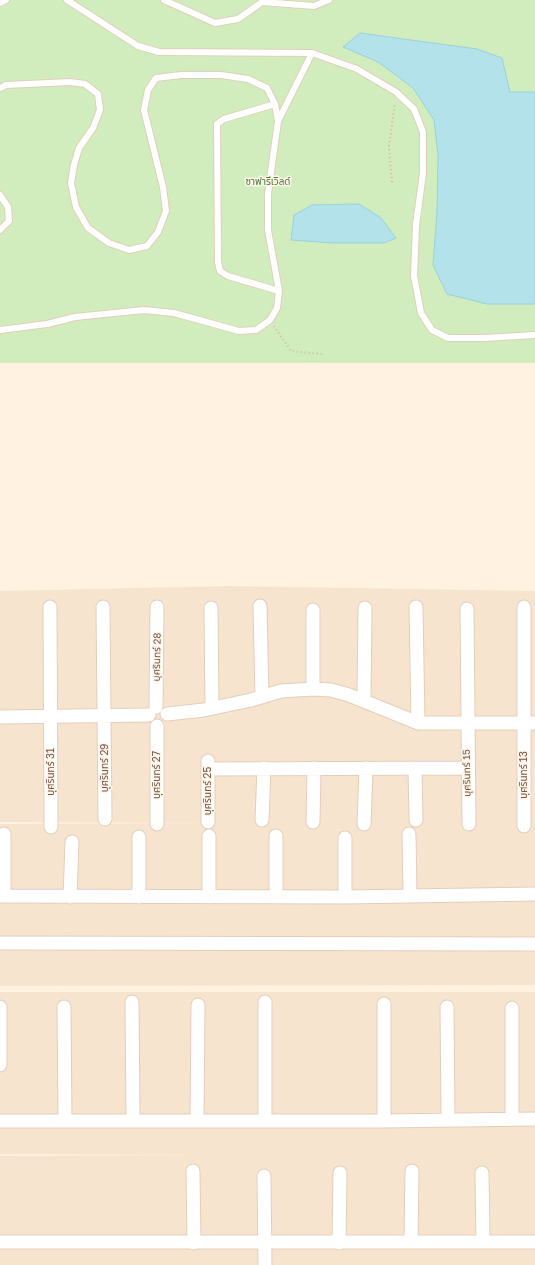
<!DOCTYPE html>
<html>
<head>
<meta charset="utf-8">
<style>
  body { margin:0 }
  canvas { display:block; background:#fff2e0 }
</style>
</head>
<body>
<canvas width="535" height="1265"></canvas>
<script>
const context = document.querySelector('canvas').getContext('2d');
context.lineJoin = 'round';
function paint(path, color) { context.fillStyle = color; context.fill(path, 'evenodd'); }
const shape = rows => new Path2D(rows.map(r => 'M' + r).join(''));
function stroke(path, color, width, dash) { context.strokeStyle = color; context.lineWidth = width; context.lineCap = dash ? 'butt' : 'round'; context.setLineDash(dash || []); context.stroke(path); }
function label(font, color, halo, rows, align = 'center') {
  context.font = font + ' "Golos Text","Noto Sans Thai",sans-serif'; context.lineWidth = 3; context.setLineDash([]); context.textBaseline = 'middle'; context.strokeStyle = halo; context.fillStyle = color; for (const [text, x, y, turn = 0] of rows) {
    context.save(); context.translate(x, y); context.rotate((+turn || 0) * Math.PI / 180); context.textAlign = isNaN(turn) ? turn : align; if (halo) context.strokeText(text, 0, 0); context.fillText(text, 0, 0); context.restore();
  }
}
paint(shape([
  [229,586,535,591,535,985,0,986,0,824,228,823,0,822,0,591],
  [0,992,535,992,535,1265,0,1265,0,1156,215,1155,0,1154]
]), '#f7e4ce');
paint(shape([
  [0,0,535,0,535,363,0,363]
]), '#d1edbd');
const water = shape([
  [360,33,477,49,502,58,510,92,535,92,535,304,487,304,447,294,433,265,437,212,438,155,434,120,413,88,378,62,343,47,360,33],
  [359,204,381,218,396,238,384,243,333,243,291,240,294,215,312,205,359,204]
]);
paint(water, '#b3e2ea');
stroke(water, '#98d3dd', 1);
const lane = shape([
  [67,0,138,46,159,52,312,53,357,69,396,92,414,109,423,132,423,173,416,225,414,276,421,313,432,330,448,338,485,338,535,335],
  [164,0,215,23,238,19,262,2,314,6,329,0],
  [0,3,6,0],
  [0,88,6,85,70,82,85,84,98,94,100,110,93,128,79,148,74,165,71,183,76,207,88,228,109,243,129,250,147,246,158,232,166,211,163,187,144,110,148,90,156,78,181,75,221,75,248,79,267,88,275,104,278,121,268,194,268,230,279,291,277,308,270,320,256,330,239,331,174,313,144,310,75,317,47,324,0,330],
  [275,104,224,119,217,124,218,262,220,271,228,276,279,291],
  [278,121,312,53],
  [0,195,8,207,9,221,0,230]
]);
const street = shape([
  [260,606,262,697],
  [50,607,51,827],
  [103,607,105,819],
  [416,607,418,723],
  [211,608,212,708],
  [467,609,469,824],
  [313,689,313,610],
  [364,700,365,608],
  [156,707,157,607],
  [167,714,204,710,251,700,281,691,313,689,331,690,349,695,418,723,535,723],
  [0,717,149,715],
  [208,761,208,822],
  [415,768,416,820],
  [208,769,467,768],
  [262,820,264,768],
  [313,822,314,768],
  [157,824,157,726],
  [364,824,366,768],
  [524,826,524,607],
  [4,834,4,896],
  [409,834,410,895],
  [276,836,276,897],
  [139,837,139,897],
  [345,838,345,897],
  [0,896,345,897,535,894],
  [70,897,72,842],
  [209,897,209,836],
  [0,943,535,944],
  [132,1002,133,1120],
  [384,1004,384,1121],
  [64,1007,65,1121],
  [447,1007,448,1119],
  [512,1008,512,1119],
  [0,1065,0,1007],
  [197,1120,198,1005],
  [0,1121,384,1121,535,1119],
  [265,1121,265,1002],
  [193,1171,194,1243],
  [482,1173,483,1242],
  [264,1176,265,1265],
  [0,1242,535,1242],
  [411,1242,412,1171],
  [339,1243,340,1173]
]);
stroke(lane, '#e3cebb', 8);
stroke(street, '#e3cebb', 15);
stroke(shape([
  [392,182,389,146,395,103],
  [274,326,291,351,323,354]
]), '#dbb298', 2, [1, 3]);
stroke(lane, '#fff', 6);
stroke(street, '#fff', 13);
label('10px', '#4c7939', '#fff6e9', [
  ["ซาฟารีเวิลด์",268,182]
]);
label('10px', '#785645', '#fff6e9', [
  ["บุศรินทร์ 28",157,657,-89],
  ["บุศรินทร์ 29",105,768,-90],
  ["บุศรินทร์ 31",51,772,-90],
  ["บุศรินทร์ 15",467,773,-91],
  ["บุศรินทร์ 27",157,775,-90],
  ["บุศรินทร์ 13",524,775,-90],
  ["บุศรินทร์ 25",208,791,-90]
]);
</script>
</body>
</html>
